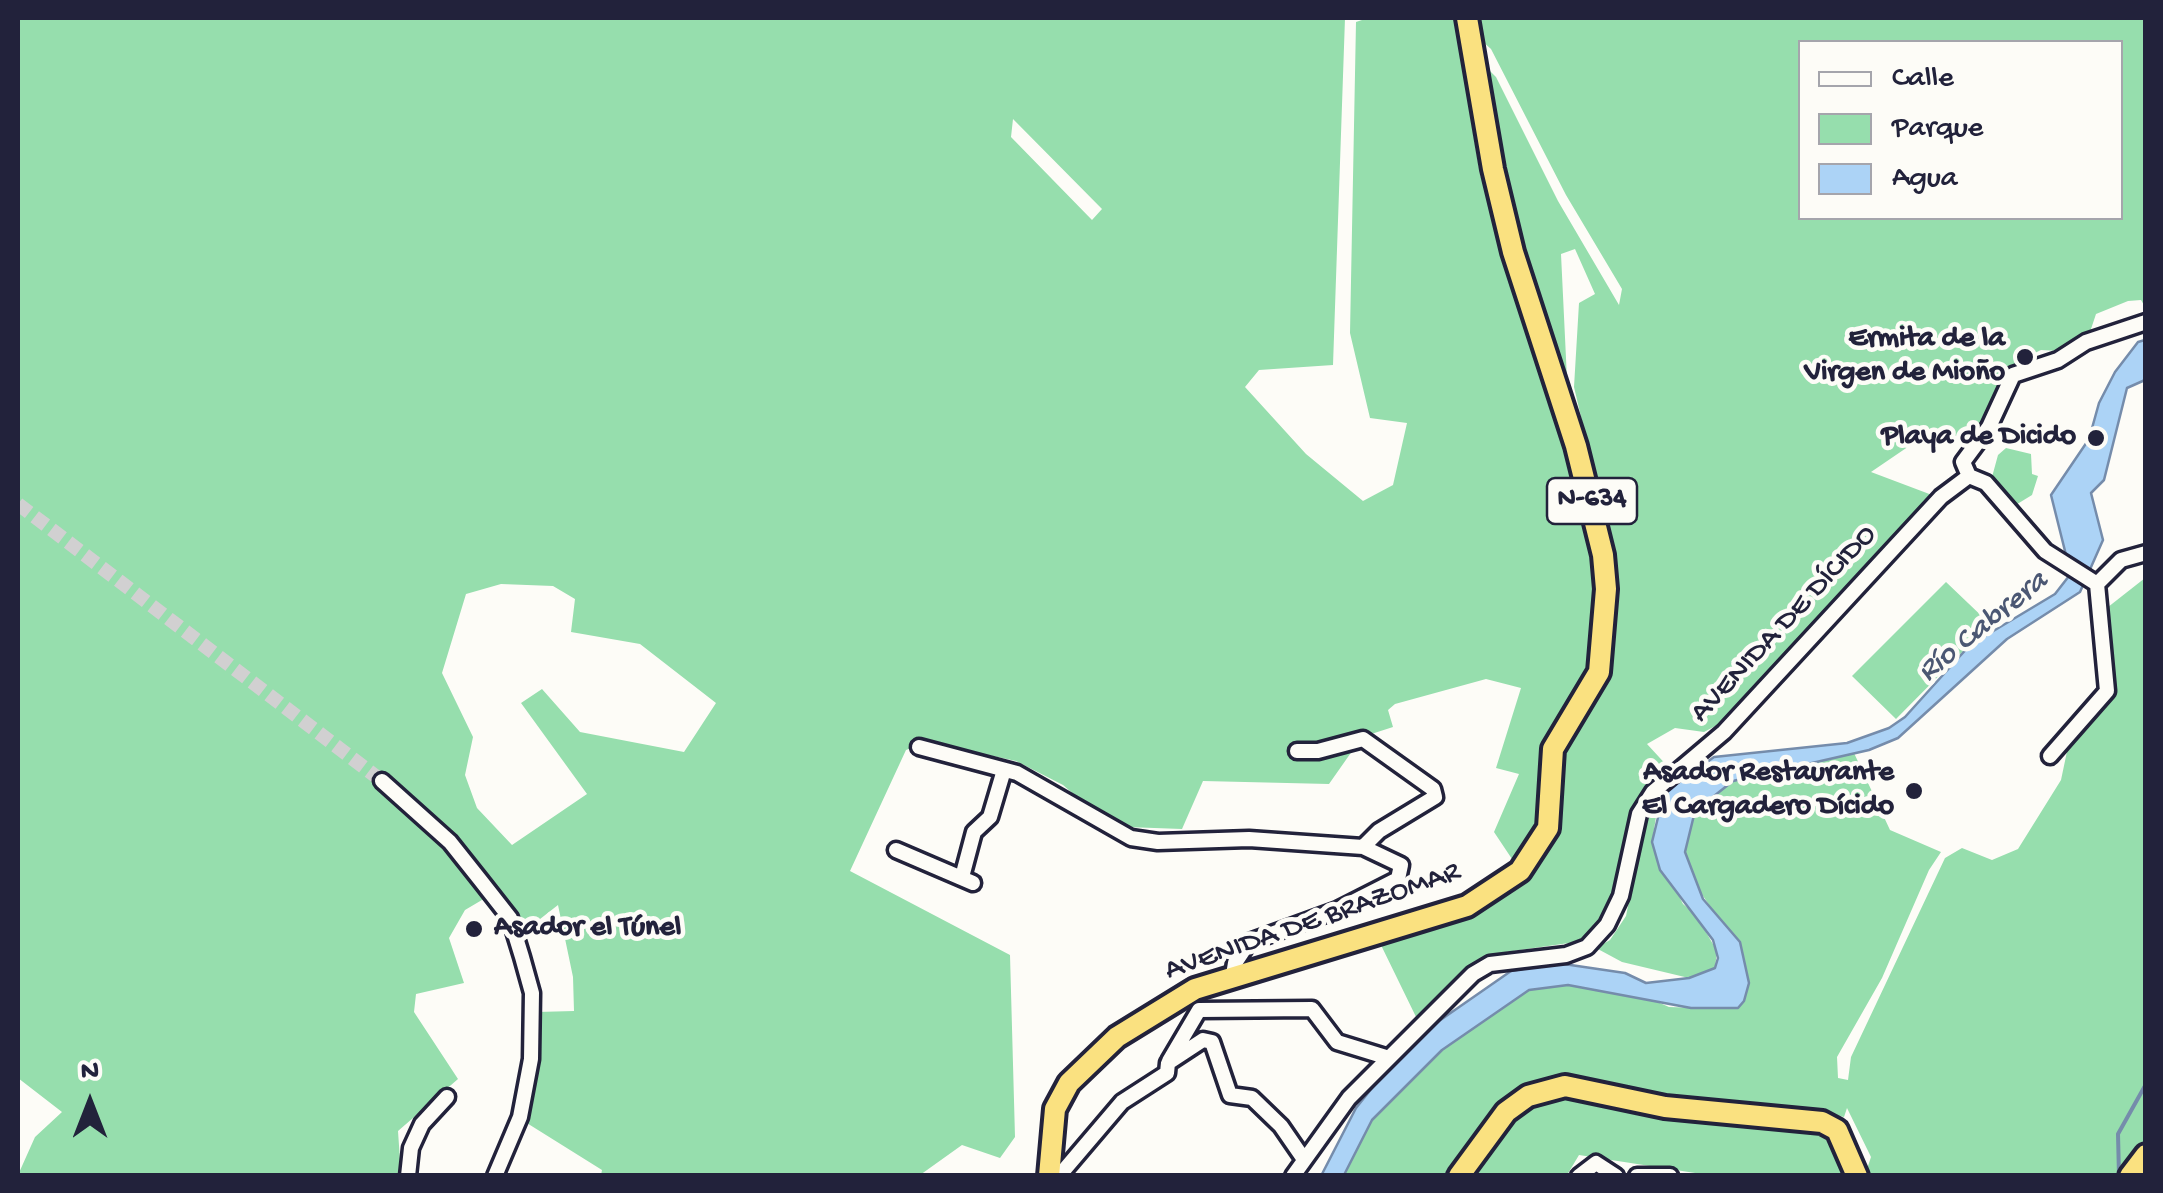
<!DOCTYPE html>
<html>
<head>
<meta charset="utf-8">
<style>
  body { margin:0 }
  #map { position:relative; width:2163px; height:1193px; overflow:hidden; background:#fdfcf7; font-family:"Gochi Hand",sans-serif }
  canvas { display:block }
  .frame { position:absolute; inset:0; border:20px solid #22223b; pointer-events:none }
  .legend { position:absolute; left:1798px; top:40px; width:325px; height:180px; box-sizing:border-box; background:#fdfcf7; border:2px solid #a5a5ac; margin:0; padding:12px 18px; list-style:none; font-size:30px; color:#22223b }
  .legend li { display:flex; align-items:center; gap:20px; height:50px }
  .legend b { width:50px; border:2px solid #a5a5ac }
  .north { position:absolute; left:40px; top:1053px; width:100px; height:100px; -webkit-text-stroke:8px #fdfcf7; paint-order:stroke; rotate:0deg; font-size:28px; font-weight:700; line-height:40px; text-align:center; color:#22223b }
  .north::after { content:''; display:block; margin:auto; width:35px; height:45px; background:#22223b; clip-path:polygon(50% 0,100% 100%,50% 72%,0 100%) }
</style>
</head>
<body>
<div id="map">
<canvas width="2163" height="1193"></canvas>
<div class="frame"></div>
<ul class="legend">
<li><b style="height:12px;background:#fdfcf7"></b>Calle</li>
<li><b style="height:28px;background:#96dead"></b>Parque</li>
<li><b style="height:28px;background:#acd3f6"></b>Agua</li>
</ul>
<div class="north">N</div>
</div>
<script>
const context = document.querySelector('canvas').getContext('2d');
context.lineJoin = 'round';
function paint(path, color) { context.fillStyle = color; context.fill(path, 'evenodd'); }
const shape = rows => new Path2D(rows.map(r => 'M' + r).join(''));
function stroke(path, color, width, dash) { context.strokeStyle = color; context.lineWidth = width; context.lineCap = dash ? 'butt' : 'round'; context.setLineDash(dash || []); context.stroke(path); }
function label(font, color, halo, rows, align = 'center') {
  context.font = font + ' "Gochi Hand",sans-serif'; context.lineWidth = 9; context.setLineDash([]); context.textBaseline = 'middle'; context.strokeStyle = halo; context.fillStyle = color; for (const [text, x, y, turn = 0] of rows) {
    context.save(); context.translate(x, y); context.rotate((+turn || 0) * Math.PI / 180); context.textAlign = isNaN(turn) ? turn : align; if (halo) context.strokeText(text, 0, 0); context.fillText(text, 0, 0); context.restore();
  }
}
paint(shape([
  [18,18,1345,18,1333,365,1259,370,1245,387,1306,454,1363,501,1393,485,1407,423,1370,418,1350,333,1356,22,1368,18,1454,18,1480,174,1511,278,1583,480,1597,550,1596,663,1553,733,1540,828,1518,868,1494,832,1519,774,1496,768,1521,688,1486,679,1395,704,1388,710,1393,727,1362,737,1329,784,1203,781,1182,829,1099,826,1093,811,1063,785,1016,761,928,742,906,750,850,871,1010,955,1015,1137,1000,1158,962,1145,920,1175,601,1175,602,1170,522,1120,533,1090,537,1012,574,1011,573,977,558,905,517,937,497,886,485,880,487,897,465,910,449,938,464,983,416,994,414,1012,458,1079,398,1131,401,1175,18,1175,35,1137,62,1112,18,1078],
  [1013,119,1102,209,1092,220,1011,137],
  [501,584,553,586,575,599,571,632,640,644,716,703,684,752,580,732,542,689,521,703,587,794,512,845,477,808,465,775,473,737,442,673,466,594],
  [1478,18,2145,18,2145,307,2141,300,2128,301,2096,314,2089,335,2060,351,2041,350,2016,362,2002,385,1994,411,1960,439,1918,440,1871,472,1932,495,1721,723,1704,732,1675,728,1647,744,1671,770,1635,807,1617,894,1605,920,1583,941,1499,953,1475,961,1418,1021,1379,941,1459,918,1517,887,1557,824,1568,739,1598,700,1607,667,1611,544,1574,387,1579,303,1595,294,1575,249,1561,254,1567,379,1510,201,1486,67,1496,77,1558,201,1619,305,1622,289,1566,195,1491,49,1482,41],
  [1800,42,2120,42,2120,218,1800,218],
  [2006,448,2031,454,2032,474,2038,476,2032,495,2014,506,1992,477,1998,455],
  [2145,578,2146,1143,2122,1175,1865,1175,1871,1157,1847,1108,1844,1117,1819,1111,1673,1101,1556,1076,1528,1085,1489,1117,1450,1175,1344,1176,1372,1120,1442,1050,1529,989,1568,985,1646,997,1669,1007,1728,1009,1745,969,1744,957,1697,887,1685,852,1695,811,1733,781,1854,753,1890,830,1941,852,1929,870,1882,978,1837,1057,1838,1078,1848,1080,1851,1057,1945,858,1962,848,1992,860,2018,849,2061,780,2069,742,2105,701,2103,611],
  [1946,582,1990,624,1896,719,1852,676],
  [1646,815,1656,817,1652,842,1683,904,1696,915,1717,951,1715,968,1707,974,1689,978,1622,962,1596,948,1610,940,1626,916],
  [1557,1095,1821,1130,1846,1175,1708,1175,1579,1155,1567,1175,1467,1176,1514,1117]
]), '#96dead');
const water = shape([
  [2145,340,2145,380,2127,388,2104,480,2091,493,2103,540,2080,592,2007,639,1898,738,1869,750,1733,781,1695,811,1685,852,1703,899,1740,942,1749,983,1744,1001,1738,1008,1691,1008,1568,985,1529,990,1442,1050,1372,1120,1344,1175,1321,1176,1356,1108,1384,1073,1439,1021,1511,971,1557,963,1625,973,1646,983,1689,978,1715,968,1718,958,1713,940,1660,870,1652,842,1664,793,1714,757,1847,743,1889,728,1905,717,1970,645,2055,594,2069,576,2068,563,2051,495,2089,439,2099,403,2115,372,2138,342,2145,340]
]);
paint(water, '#acd3f6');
stroke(water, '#758cab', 2.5);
stroke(shape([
  [2119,1176,2118,1134,2146,1084]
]), '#758cab', 4);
stroke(shape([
  [18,504,382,781]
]), '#d1d0d1', 14, [14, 7]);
const minor = shape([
  [2097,584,2045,551,1986,483,1969,476,1963,462,1989,427,2013,375,2058,360,2086,342,2146,322],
  [2097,584,2121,560,2146,553],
  [919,747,1017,773,1131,838,1158,842,1249,839,1363,847,1401,865,1398,879,1337,910,1249,942,1235,963,1233,975],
  [1297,751,1318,751,1363,739,1433,789,1435,797,1379,831,1363,847],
  [2050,756,2107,691,2097,584],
  [382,781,450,842,481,881,510,918,522,957,532,993,531,1059,520,1117,495,1176],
  [896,850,973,883],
  [962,877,974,832,990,817,1004,770],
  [1169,1061,1199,1010,1312,1009,1337,1042,1389,1058],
  [408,1176,411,1148,422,1124,447,1097],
  [1059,1176,1122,1102,1167,1073,1168,1063,1203,1040,1212,1042,1230,1095,1252,1098,1281,1126,1303,1158],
  [1293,1176,1349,1098,1473,974,1490,964,1566,955,1587,947,1607,925,1621,896,1639,814,1653,792,1724,732,1941,497,1969,476],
  [1579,1176,1596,1163,1616,1176],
  [1637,1176,1670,1176]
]);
const highway = shape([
  [1049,1176,1055,1109,1069,1083,1117,1037,1195,989,1467,906,1520,871,1548,828,1553,749,1599,672,1606,589,1603,555,1576,446,1513,252,1493,169,1467,18],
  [1459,1176,1506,1112,1528,1096,1565,1086,1665,1107,1822,1122,1837,1130,1857,1176],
  [2130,1176,2146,1155]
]);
stroke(minor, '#22223b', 21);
stroke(highway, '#22223b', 28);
stroke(minor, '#fdfcf7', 14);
stroke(highway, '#fae180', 20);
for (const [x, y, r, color] of [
  [2025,357,10,"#22223b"],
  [2096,438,10,"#22223b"],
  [1914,791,10,"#22223b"],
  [474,929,10,"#22223b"]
]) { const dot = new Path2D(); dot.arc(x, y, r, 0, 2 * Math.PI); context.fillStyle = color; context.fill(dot); stroke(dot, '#fdfcf7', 4); }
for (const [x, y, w] of [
  [1592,501,90]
]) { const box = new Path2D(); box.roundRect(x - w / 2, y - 23, w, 46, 8); context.fillStyle = '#fdfcf7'; context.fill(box); stroke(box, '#22223b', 2.5); }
label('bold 28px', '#22223b', null, [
  ["N-634",1592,501]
]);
label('bold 30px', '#22223b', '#fdfcf7', [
  ["Ermita de la",2005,340],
  ["Virgen de Mioño",2005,374],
  ["Playa de Dicido",2076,438],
  ["Asador Restaurante",1894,774],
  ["El Cargadero Dícido",1894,808],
  ["Asador el Túnel",494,929,"left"]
], 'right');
label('30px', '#22223b', '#fdfcf7', [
  ["AVENIDA DE DÍCIDO",1785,625,-47],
  ["AVENIDA DE BRAZOMAR",1313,923,-19]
]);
label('italic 32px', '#4b5773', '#fdfcf7', [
  ["Río Cabrera",1984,628,-39]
]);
</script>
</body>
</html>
